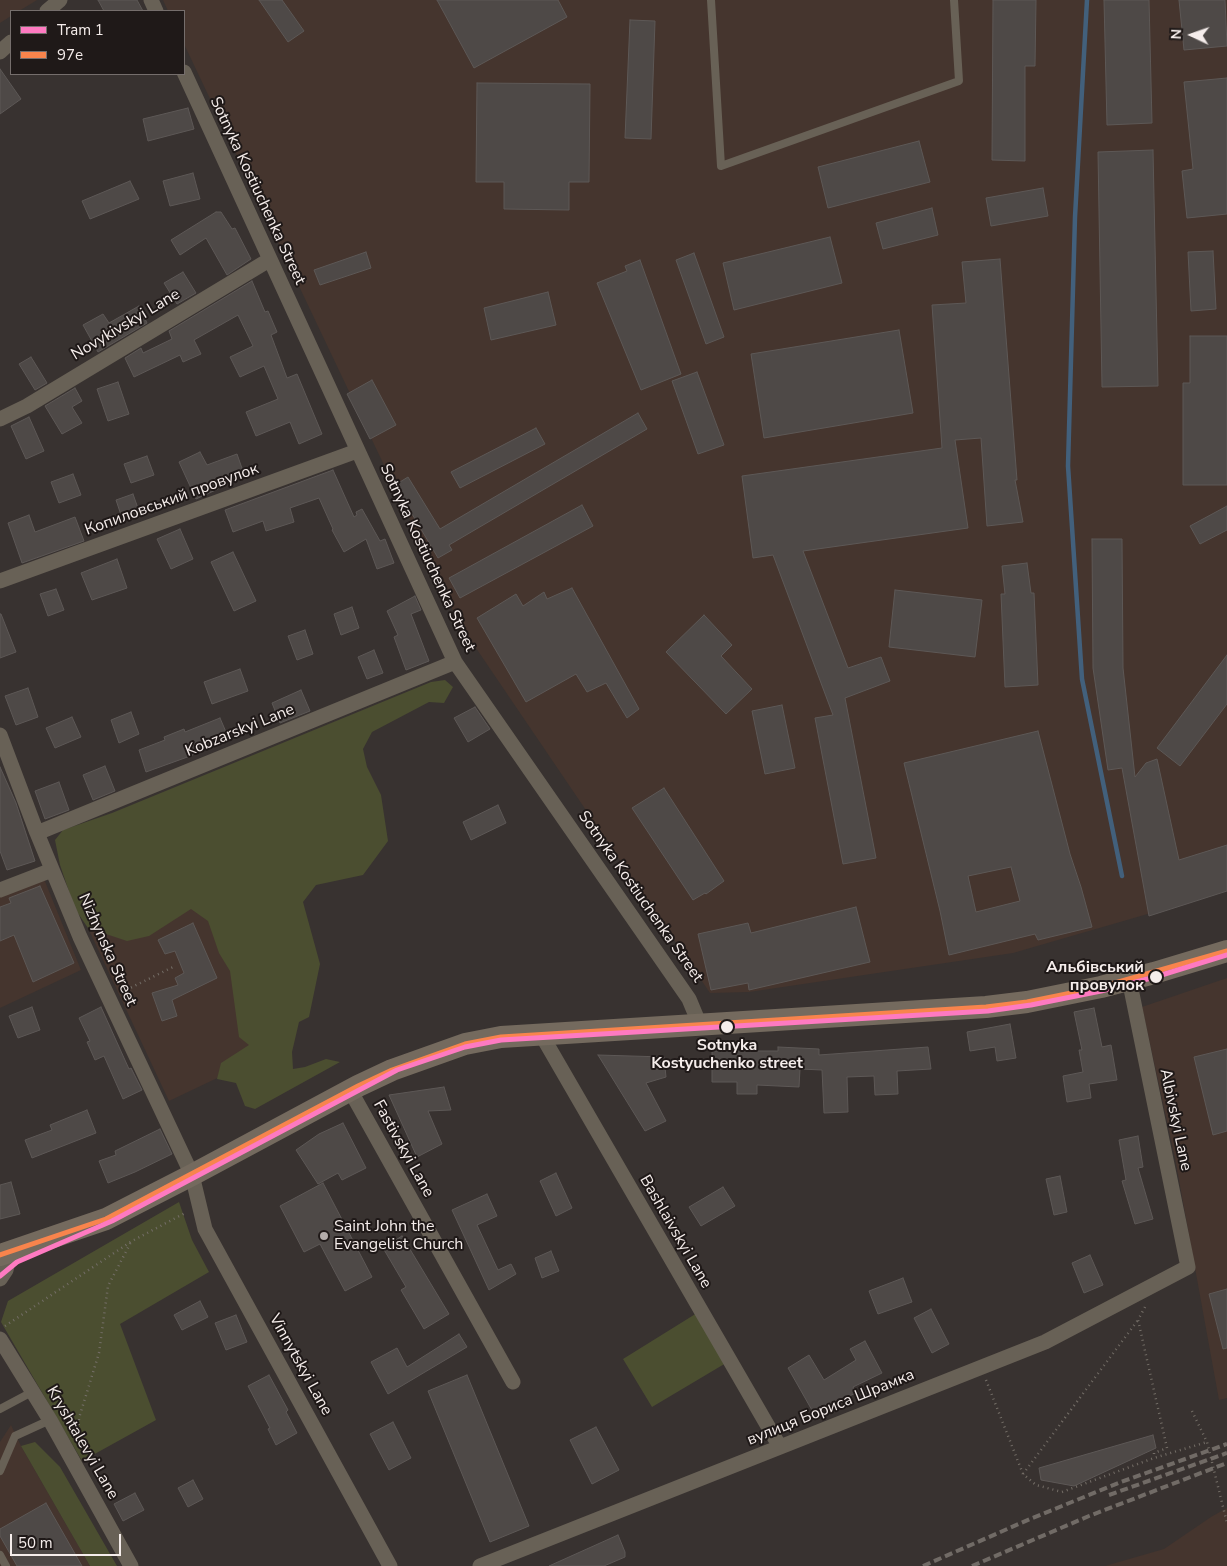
<!DOCTYPE html>
<html>
<head>
<meta charset="utf-8">
<style>
  body { margin:0 }
  #map { position:relative; width:1227px; height:1566px; overflow:hidden; background:#383230; font-family:"Nunito Sans",sans-serif }
  canvas { display:block }
  .legend { position:absolute; left:10px; top:10px; width:175px; height:65px; box-sizing:border-box; background:#1f1918; border:1px solid #756e6c; margin:0; padding:6px 9px; list-style:none; font-size:15px; color:#f5edeb }
  .legend li { display:flex; align-items:center; gap:10px; height:25px }
  .legend b { width:25px; border:1px solid #756e6c }
  .north { position:absolute; left:1167px; top:10px; width:50px; height:50px; -webkit-text-stroke:4px #1f1918; paint-order:stroke; rotate:273deg; font-size:14px; font-weight:700; line-height:20px; text-align:center; color:#f5edeb }
  .north::after { content:''; display:block; margin:auto; width:18px; height:22px; background:#f5edeb; clip-path:polygon(50% 0,100% 100%,50% 72%,0 100%) }
  .scale { position:absolute; left:10px; top:1534px; width:111px; height:22px; box-sizing:border-box; border:2px solid #f5edeb; border-top:0; padding-left:6px; font-size:15px; line-height:18px; white-space:nowrap; color:#f5edeb; -webkit-text-stroke:4px #1f1918; paint-order:stroke }
</style>
</head>
<body>
<div id="map">
<canvas width="1227" height="1566"></canvas>
<ul class="legend">
<li><b style="height:6px;background:#fe7ac1"></b>Tram 1</li>
<li><b style="height:6px;background:#f8844c"></b>97е</li>
</ul>
<div class="north">N</div>
<div class="scale">50 m</div>
</div>
<script>
const context = document.querySelector('canvas').getContext('2d');
context.lineJoin = 'round';
function paint(path, color) { context.fillStyle = color; context.fill(path, 'evenodd'); }
const shape = rows => new Path2D(rows.map(r => 'M' + r).join(''));
function stroke(path, color, width, dash) { context.strokeStyle = color; context.lineWidth = width; context.lineCap = dash ? 'butt' : 'round'; context.setLineDash(dash || []); context.stroke(path); }
function label(font, color, halo, rows, align = 'center') {
  context.font = font + ' "Nunito Sans",sans-serif'; context.lineWidth = 4; context.setLineDash([]); context.textBaseline = 'middle'; context.strokeStyle = halo; context.fillStyle = color; for (const [text, x, y, turn = 0] of rows) {
    context.save(); context.translate(x, y); context.rotate((+turn || 0) * Math.PI / 180); context.textAlign = isNaN(turn) ? turn : align; if (halo) context.strokeText(text, 0, 0); context.fillText(text, 0, 0); context.restore();
  }
}
paint(shape([
  [0,0,37,0,19,11,11,11,11,16,0,23],
  [163,0,1227,0,1227,891,1013,953,749,992,710,993,459,623,184,44,184,11,168,11],
  [213,869,295,1041,169,1101,88,928],
  [44,879,81,970,0,1008,0,896],
  [1227,978,1227,1398,1219,1400,1175,1158,1142,1007],
  [11,1425,21,1446,90,1566,0,1566,0,1442],
  [1227,1508,1227,1566,1105,1566,1164,1549,1211,1517]
]), '#45352e');
paint(shape([
  [445,680,453,687,444,703,429,702,372,732,363,749,367,767,381,795,388,841,363,875,316,885,303,902,320,964,309,1017,299,1022,292,1052,293,1069,305,1067,326,1059,340,1062,255,1109,245,1106,236,1083,217,1079,221,1063,249,1045,239,1037,230,971,219,953,208,921,191,909,149,936,127,941,88,928,75,909,60,865,55,840,63,830,112,813,431,682],
  [179,1202,192,1240,209,1272,120,1324,156,1420,82,1461,1,1322,8,1301],
  [697,1313,726,1363,652,1407,623,1359],
  [35,1442,60,1467,117,1566,90,1566,21,1446]
]), '#4b4e30');
stroke(shape([
  [1087,0,1075,217,1068,466,1082,679,1122,876]
]), '#42607c', 4.5);
const building = shape([
  [98,0,137,0,143,11,104,11,98,0],
  [259,0,282,0,304,31,288,42,259,0],
  [437,0,558,0,567,17,474,68,437,0],
  [993,0,1036,0,1035,66,1025,66,1025,161,992,160,993,0],
  [1104,0,1149,0,1152,123,1107,125,1104,0],
  [1179,0,1225,0,1227,46,1184,50,1179,0],
  [630,20,655,21,651,139,625,138,630,20],
  [0,69,21,99,0,114,0,69],
  [1227,78,1227,214,1187,218,1182,171,1193,169,1184,82,1227,78],
  [477,83,590,84,589,182,569,182,569,210,504,209,504,182,476,182,477,83],
  [188,108,194,129,148,141,143,119,188,108],
  [919,141,930,182,828,208,818,167,919,141],
  [1153,150,1158,386,1102,387,1098,152,1153,150],
  [193,173,200,199,170,206,163,181,193,173],
  [130,181,139,199,90,219,82,201,130,181],
  [1043,188,1048,216,991,226,986,198,1043,188],
  [932,208,938,235,883,249,876,223,932,208],
  [216,212,221,212,232,229,235,228,251,259,227,275,206,238,180,255,171,240,216,212],
  [830,237,842,283,734,310,723,263,830,237],
  [1213,251,1216,309,1191,311,1188,252,1213,251],
  [366,252,371,268,320,285,314,270,366,252],
  [694,253,724,337,706,344,676,260,694,253],
  [1000,259,1017,480,1015,480,1023,522,987,526,981,438,955,440,968,528,803,551,848,668,881,657,890,681,845,698,876,858,843,864,815,718,833,715,773,555,753,558,742,476,942,448,932,305,966,303,962,262,1000,259],
  [640,260,681,374,641,390,597,283,627,271,625,266,640,260],
  [183,272,196,293,177,304,164,283,183,272],
  [252,281,265,312,268,311,277,332,271,335,287,378,297,374,322,434,299,444,290,422,256,436,246,412,278,399,264,366,240,377,230,357,253,346,238,315,194,340,201,354,183,362,180,355,134,377,125,358,141,348,143,353,172,339,169,331,252,281],
  [548,292,556,325,491,340,484,308,548,292],
  [139,306,147,323,98,352,83,325,103,314,109,323,139,306],
  [899,330,913,413,764,438,751,354,899,330],
  [1190,336,1227,336,1227,485,1183,485,1183,383,1190,383,1190,336],
  [31,357,47,383,35,390,19,364,31,357],
  [697,372,724,445,698,454,672,381,697,372],
  [372,380,396,425,370,439,347,394,372,380],
  [118,382,129,414,108,421,97,389,118,382],
  [75,388,82,401,72,407,82,423,62,434,45,406,75,388],
  [638,413,647,429,449,545,452,550,438,558,395,485,408,477,440,529,638,413],
  [29,417,44,451,26,459,11,426,29,417],
  [536,428,545,444,460,488,451,472,536,428],
  [200,452,207,465,237,454,244,474,216,485,218,489,196,499,179,462,200,452],
  [147,456,154,475,131,483,124,464,147,456],
  [333,470,354,517,357,515,356,512,362,509,380,541,385,539,394,563,377,569,366,539,344,552,332,530,333,529,319,498,290,508,294,522,266,531,263,521,233,532,225,510,333,470],
  [73,474,81,495,59,503,51,482,73,474],
  [133,494,140,514,123,521,116,500,133,494],
  [582,505,593,526,460,598,449,578,582,505],
  [1227,506,1227,530,1200,544,1190,526,1227,506],
  [29,515,35,532,75,517,84,541,22,563,8,523,29,515],
  [180,529,193,559,171,569,157,539,180,529],
  [1092,539,1122,539,1123,668,1135,777,1146,763,1157,759,1179,860,1227,845,1227,891,1149,916,1122,768,1108,770,1093,668,1092,539],
  [233,552,256,601,234,611,211,562,233,552],
  [117,559,127,588,92,600,81,573,117,559],
  [1027,563,1031,593,1034,593,1038,685,1005,687,1001,594,1005,594,1002,566,1027,563],
  [572,588,639,709,627,718,606,683,587,692,576,674,526,702,477,618,516,594,523,606,544,592,547,599,572,588],
  [56,589,64,610,48,616,40,594,56,589],
  [895,590,982,600,975,657,889,647,895,590],
  [415,596,421,610,411,614,429,661,406,670,394,637,398,635,387,611,415,596],
  [352,607,359,628,341,635,334,614,352,607],
  [0,614,1,614,16,652,0,658,0,614],
  [704,615,732,645,721,656,752,689,726,714,666,652,704,615],
  [305,630,313,654,297,660,288,636,305,630],
  [374,650,383,673,367,679,358,657,374,650],
  [1227,655,1227,704,1180,766,1157,748,1227,655],
  [240,669,248,691,212,704,204,682,240,669],
  [28,688,38,717,16,725,5,696,28,688],
  [301,690,310,711,280,723,272,703,301,690],
  [782,705,795,768,765,774,752,711,782,705],
  [475,707,490,729,468,742,454,718,475,707],
  [131,712,139,734,119,743,111,720,131,712],
  [72,717,81,737,55,748,46,728,72,717],
  [220,718,229,739,193,754,193,755,146,772,139,750,165,740,164,737,184,729,185,732,220,718],
  [1038,731,1070,854,1081,887,1092,927,1038,940,1035,934,949,955,940,911,904,763,1038,731],
  [1011,867,1020,901,976,912,968,876,1011,867],
  [105,766,115,791,93,800,83,775,105,766],
  [0,767,16,803,35,861,7,870,0,851,0,767],
  [59,782,69,810,45,819,35,791,59,782],
  [664,788,724,881,706,894,705,893,693,900,632,808,664,788],
  [498,805,506,823,471,840,463,822,498,805],
  [40,886,74,963,33,982,14,935,0,941,0,907,11,903,9,898,40,886],
  [856,907,870,962,749,990,748,983,711,990,698,934,748,923,751,933,856,907],
  [193,923,217,978,172,1000,177,1016,162,1021,152,993,178,985,175,978,184,973,175,951,165,954,158,940,193,923],
  [32,1007,40,1030,18,1038,9,1016,32,1007],
  [101,1007,129,1069,131,1068,142,1090,123,1099,104,1056,95,1060,87,1042,90,1041,79,1018,101,1007],
  [1094,1008,1102,1047,1111,1045,1117,1080,1089,1084,1091,1098,1067,1102,1063,1076,1083,1072,1079,1050,1082,1050,1074,1012,1094,1008],
  [1010,1024,1016,1058,997,1061,995,1047,970,1051,967,1032,1010,1024],
  [778,1047,819,1049,819,1055,928,1047,931,1069,897,1071,898,1094,875,1095,874,1076,847,1077,848,1112,824,1113,822,1070,800,1069,799,1087,757,1085,757,1094,737,1094,737,1082,712,1082,712,1051,778,1051,778,1047],
  [1227,1049,1227,1131,1213,1135,1194,1057,1227,1049],
  [598,1055,664,1057,666,1077,646,1083,666,1121,645,1131,598,1055],
  [444,1087,451,1110,428,1111,442,1144,417,1157,389,1095,444,1087],
  [87,1110,96,1133,32,1158,25,1140,52,1130,50,1125,87,1110],
  [343,1123,366,1168,342,1180,338,1173,318,1184,296,1150,319,1134,343,1123],
  [160,1129,172,1154,135,1172,108,1183,99,1161,116,1155,115,1151,160,1129],
  [1138,1136,1143,1167,1138,1168,1153,1219,1135,1224,1122,1181,1126,1180,1119,1140,1138,1136],
  [556,1173,572,1208,556,1216,540,1181,556,1173],
  [1060,1176,1067,1212,1054,1215,1046,1179,1060,1176],
  [11,1182,20,1214,0,1219,0,1185,11,1182],
  [323,1183,372,1277,345,1291,320,1244,304,1252,280,1206,323,1183],
  [723,1187,735,1206,701,1226,689,1207,723,1187],
  [487,1194,497,1216,477,1225,498,1270,511,1264,516,1274,489,1290,452,1210,487,1194],
  [402,1236,449,1314,424,1329,401,1290,406,1287,383,1248,402,1236],
  [551,1251,559,1271,542,1278,535,1258,551,1251],
  [1090,1255,1103,1285,1084,1293,1072,1263,1090,1255],
  [903,1278,912,1302,878,1314,869,1291,903,1278],
  [1227,1289,1227,1348,1223,1349,1209,1294,1227,1289],
  [200,1301,208,1317,182,1330,174,1315,200,1301],
  [931,1309,949,1344,932,1353,914,1318,931,1309],
  [236,1315,247,1342,226,1350,215,1323,236,1315],
  [459,1334,467,1347,388,1394,371,1362,397,1348,407,1367,459,1334],
  [865,1341,882,1373,853,1387,856,1393,813,1412,788,1368,809,1355,824,1380,856,1360,850,1349,865,1341],
  [269,1375,288,1410,286,1412,297,1433,276,1445,268,1429,270,1428,248,1386,269,1375],
  [467,1375,529,1526,490,1542,428,1391,467,1375],
  [393,1422,411,1458,389,1470,370,1434,393,1422],
  [596,1427,619,1470,592,1484,570,1440,596,1427],
  [1153,1435,1156,1448,1074,1486,1041,1480,1039,1468,1153,1435],
  [193,1480,203,1499,188,1507,178,1488,193,1480],
  [135,1493,144,1510,123,1521,114,1504,135,1493],
  [46,1503,82,1566,17,1566,0,1536,0,1529,46,1503],
  [618,1535,625,1552,625,1557,604,1566,549,1566,618,1535]
]);
paint(building, '#4e4947');
stroke(building, '#5d5856', 1);
stroke(shape([
  [122,992,173,967],
  [1145,1307,1138,1320,1167,1448,1154,1453,1154,1458],
  [5,1326,132,1241,187,1212],
  [986,1380,1023,1474,1036,1485,1062,1492,1154,1458,1207,1442],
  [78,1440,79,1418,99,1353,108,1286,131,1242],
  [1023,1474,1138,1320]
]), '#746e67', 2.5, [1, 4]);
stroke(shape([
  [711,0,721,166,959,81,954,0],
  [0,1409,32,1392],
  [0,1471,15,1436,50,1420],
  [0,1555,6,1566]
]), '#686156', 8);
stroke(shape([
  [151,0,156,11],
  [47,11,60,0],
  [0,52,11,42],
  [184,72,455,662,689,999,699,1023],
  [0,419,27,406,269,260],
  [0,581,357,451],
  [0,735,37,833,80,937,192,1175,205,1229,390,1566],
  [37,833,455,662],
  [0,890,52,870],
  [541,1034,780,1447],
  [350,1090,513,1382],
  [0,1279,6,1270,10,1253],
  [0,1339,50,1420,131,1566],
  [480,1566,1045,1342,1188,1267,1129,979]
]), '#686156', 15);
stroke(shape([
  [0,1255,106,1219,192,1175,358,1086,392,1070,465,1044,501,1037,986,1007,1027,1002,1101,987,1154,973,1227,951]
]), '#746a5e', 22);
stroke(shape([
  [1109,1495,1227,1453],
  [923,1566,1030,1519,1121,1482,1227,1444],
  [972,1566,1089,1516,1227,1463]
]), '#716b66', 4, [8, 4]);
stroke(shape([
  [1192,1411,1207,1442,1227,1523]
]), '#746e67', 2.5, [1, 4]);
stroke(shape([
  [0,1255,106,1219,358,1086,392,1070,465,1044,501,1037,986,1007,1027,1002,1101,987,1227,951]
]), '#f8844c', 5);
stroke(shape([
  [0,1276,17,1262,112,1221,397,1070,465,1047,501,1040,988,1011,1031,1005,1101,991,1155,977,1227,955]
]), '#fe7ac1', 5);
for (const [x, y, r, color] of [
  [1156,977,7,"#f5edeb"],
  [727,1027,7,"#f5edeb"],
  [324,1236,5,"#b3acaa"]
]) { const dot = new Path2D(); dot.arc(x, y, r, 0, 2 * Math.PI); context.fillStyle = color; context.fill(dot); stroke(dot, '#1f1918', 2); }
label('16px', '#f5edeb', '#1f1918', [
  ["Sotnyka Kostiuchenka Street",257,191,65],
  ["Novykivskyi Lane",126,325,-31],
  ["Копиловський провулок",172,500,-20],
  ["Sotnyka Kostiuchenka Street",427,558,65],
  ["Kobzarskyi Lane",240,731,-22],
  ["Sotnyka Kostiuchenka Street",640,897,55],
  ["Nizhynska Street",107,950,66],
  ["Albivskyi Lane",1175,1120,78],
  ["Fastivskyi Lane",403,1149,61],
  ["Bashlaivskyi Lane",675,1232,60],
  ["Vinnytskyi Lane",300,1365,61],
  ["вулиця Бориса Шрамка",831,1408,-22],
  ["Kryshtalevyi Lane",82,1443,60]
]);
label('bold 16px', '#f5edeb', '#1f1918', [
  ["Альбівський",1144,968],
  ["провулок",1144,986],
  ["Sotnyka",727,1046,"center"],
  ["Kostyuchenko street",727,1064,"center"]
], 'right');
label('16px', '#f5edeb', '#1f1918', [
  ["Saint John the",334,1227],
  ["Evangelist Church",334,1245]
], 'left');
</script>
</body>
</html>
